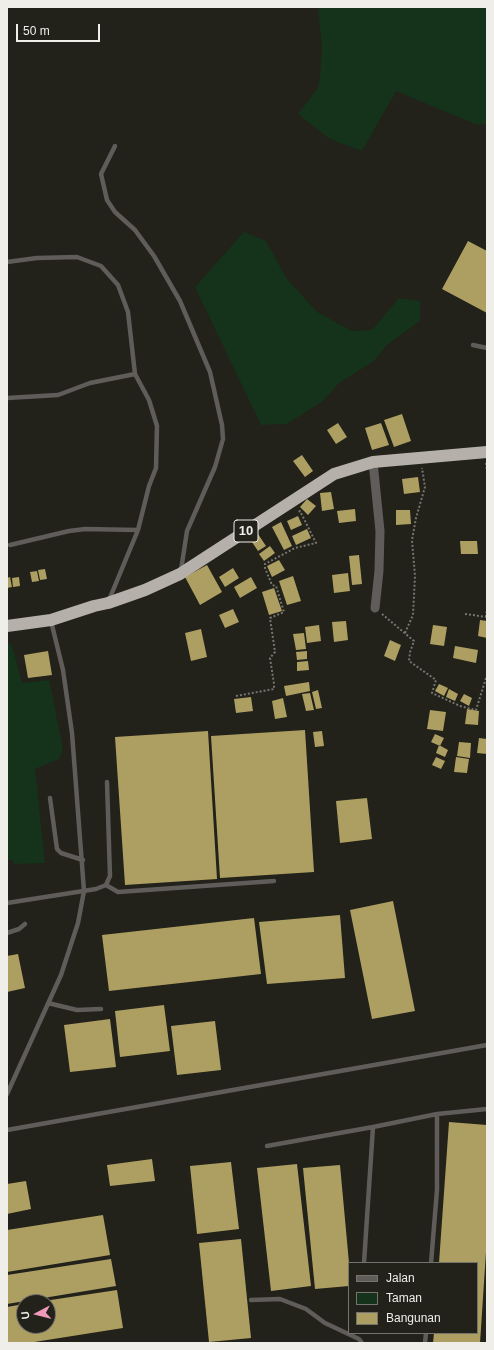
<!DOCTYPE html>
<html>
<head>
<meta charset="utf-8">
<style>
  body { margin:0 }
  #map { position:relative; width:494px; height:1350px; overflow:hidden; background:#22211a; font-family:Helvetica,sans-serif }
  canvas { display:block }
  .frame { position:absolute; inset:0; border:8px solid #efeee9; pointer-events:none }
  .legend { position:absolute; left:348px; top:1262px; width:130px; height:72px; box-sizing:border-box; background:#22211a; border:1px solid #74736d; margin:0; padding:5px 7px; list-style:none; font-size:12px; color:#efeee9 }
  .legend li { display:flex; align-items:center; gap:8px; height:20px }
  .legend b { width:20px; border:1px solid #74736d }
  .north { position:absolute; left:16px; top:1294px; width:40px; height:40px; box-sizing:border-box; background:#22211a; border:1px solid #74736d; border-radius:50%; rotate:263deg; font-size:11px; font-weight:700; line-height:16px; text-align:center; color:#efeee9 }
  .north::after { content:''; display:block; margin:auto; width:14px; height:18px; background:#ef9ab8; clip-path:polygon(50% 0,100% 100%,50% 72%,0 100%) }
  .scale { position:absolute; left:16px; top:24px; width:84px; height:18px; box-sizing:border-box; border:2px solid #efeee9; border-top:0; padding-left:5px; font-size:12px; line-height:14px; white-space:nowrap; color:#efeee9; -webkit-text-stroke:3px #22211a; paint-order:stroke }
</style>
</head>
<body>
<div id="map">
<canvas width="494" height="1350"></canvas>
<div class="frame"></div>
<ul class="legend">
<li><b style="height:5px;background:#5f5c5a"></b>Jalan</li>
<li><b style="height:11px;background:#15331a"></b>Taman</li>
<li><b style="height:11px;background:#ad9f62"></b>Bangunan</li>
</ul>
<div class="north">U</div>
<div class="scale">50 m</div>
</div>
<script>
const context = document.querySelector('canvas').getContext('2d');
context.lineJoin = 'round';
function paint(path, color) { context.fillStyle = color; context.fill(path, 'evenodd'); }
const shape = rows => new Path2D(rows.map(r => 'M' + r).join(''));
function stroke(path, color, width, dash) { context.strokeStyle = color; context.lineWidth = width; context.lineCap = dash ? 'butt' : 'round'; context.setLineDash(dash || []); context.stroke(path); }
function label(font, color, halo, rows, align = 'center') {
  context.font = font + ' Helvetica,sans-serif'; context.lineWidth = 4; context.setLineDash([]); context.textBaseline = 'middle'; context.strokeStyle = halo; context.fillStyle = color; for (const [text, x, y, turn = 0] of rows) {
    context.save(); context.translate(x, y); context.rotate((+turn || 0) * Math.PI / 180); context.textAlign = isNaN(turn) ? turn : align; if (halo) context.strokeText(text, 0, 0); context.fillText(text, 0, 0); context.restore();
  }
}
paint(shape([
  [318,7,487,7,487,124,475,124,396,91,362,151,330,139,298,114,318,88,320,77,322,48],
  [244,232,266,241,287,279,317,312,352,331,372,330,399,298,420,301,420,321,387,345,374,361,339,383,323,401,287,424,261,425,195,287],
  [7,642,11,644,13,649,22,683,49,680,63,749,59,759,35,769,45,863,15,864,12,860,7,860]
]), '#15331a');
paint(shape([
  [468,241,487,251,487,313,442,289],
  [402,414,411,441,394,447,384,420],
  [338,423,347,437,336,444,327,430],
  [381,423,389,445,372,450,365,428],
  [302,455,313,471,305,477,293,461],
  [418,477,420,492,404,494,402,479],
  [331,492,334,509,322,511,320,493],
  [307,499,316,506,308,515,300,507],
  [355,509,356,521,339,523,337,511],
  [396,510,410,510,411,524,396,525],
  [298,516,302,525,291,530,287,521],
  [281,522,292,546,284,550,272,527],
  [307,529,311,538,296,545,292,536],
  [258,534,266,546,258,551,250,539],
  [460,541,477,541,478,554,461,554],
  [270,546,275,553,264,561,259,554],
  [359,555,362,584,352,585,349,556],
  [279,560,285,570,272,577,267,566],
  [207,565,222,592,200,605,185,577],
  [233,568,239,578,225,587,219,577],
  [45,569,47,579,40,580,38,570],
  [37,571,39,581,32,582,30,572],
  [348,573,350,591,334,593,332,575],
  [293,576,301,601,287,605,279,581],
  [10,577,12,587,7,588,7,578],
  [19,577,20,586,13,587,12,578],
  [251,577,257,588,240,598,234,587],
  [274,588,282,611,269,615,262,592],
  [233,609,239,622,225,628,219,615],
  [480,620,487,621,487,638,478,636],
  [346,621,348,640,334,642,332,622],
  [319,625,321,641,307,643,305,627],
  [433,625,447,627,444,646,430,644],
  [201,629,207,657,191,661,185,633],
  [304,633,306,649,296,650,293,634],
  [390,640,401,645,395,661,384,656],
  [455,646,478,650,476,663,453,658],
  [48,651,52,675,28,678,24,655],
  [307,651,307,659,297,660,296,652],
  [308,661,309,670,297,671,297,662],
  [309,682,310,691,286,696,284,686],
  [439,684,448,688,444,696,435,691],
  [449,689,458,694,455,701,446,697],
  [318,690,322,708,316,709,312,692],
  [310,693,314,710,306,711,302,694],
  [464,694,472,698,469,706,460,701],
  [251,697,253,711,236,713,234,699],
  [283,698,287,717,275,719,272,701],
  [467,709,479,711,478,725,465,724],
  [430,710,446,712,443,731,427,729],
  [305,730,314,872,220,878,211,736],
  [208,731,217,879,125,885,115,737],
  [322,731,324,746,315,747,313,732],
  [435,734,444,738,440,746,431,742],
  [479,738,487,739,487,754,477,753],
  [459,742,471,743,470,758,457,756],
  [439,745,448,750,445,757,436,753],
  [436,757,445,761,441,769,432,765],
  [456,757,469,759,467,773,454,772],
  [367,798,372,839,340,843,336,801],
  [393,901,415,1011,372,1019,350,910],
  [340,915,345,978,267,984,259,922],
  [254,918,261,974,109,991,102,935],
  [18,954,25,988,7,992,7,956],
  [164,1005,170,1051,120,1057,115,1011],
  [110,1019,116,1067,70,1072,64,1025],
  [215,1021,221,1070,177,1075,171,1026],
  [449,1122,487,1125,487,1237,480,1343,433,1343,434,1333,477,1333,477,1263,439,1263],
  [152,1159,155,1181,110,1186,107,1165],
  [231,1162,239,1229,197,1234,190,1166],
  [297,1164,311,1286,271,1291,257,1168],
  [340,1165,349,1263,349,1286,315,1289,303,1168],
  [26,1181,31,1209,7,1214,7,1184],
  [103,1215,110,1255,7,1272,7,1230],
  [241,1239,251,1338,209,1342,199,1243],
  [111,1259,116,1286,7,1304,7,1275],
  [117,1290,123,1328,28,1343,7,1343,7,1307,24,1304,24,1326,48,1326,48,1302,44,1301]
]), '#ad9f62');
stroke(shape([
  [486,463,487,471],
  [382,614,414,641,410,652,409,661,436,680,432,693,460,706,476,710,487,675],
  [465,614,487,617],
  [486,617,487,609],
  [405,633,413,615,415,576,412,540,416,518,425,487,422,468],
  [236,696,274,689,274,684,270,658,275,652,270,618,284,612,276,586,272,585,265,568,265,564,295,548,316,543,300,511,297,513]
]), '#76756f', 2, [2, 2]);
stroke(shape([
  [115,146,101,174,107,200,115,212,135,230,154,256,180,301,210,372,222,425,223,439,215,467,187,531,181,570],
  [7,262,37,258,77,257,101,266,118,285,128,312,135,374,149,400,157,426,156,468,149,486,138,530,109,600],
  [473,345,487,348],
  [7,398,58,395,90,383,135,374],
  [10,545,69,531,85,529,138,530],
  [50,798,57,849,61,853,83,860],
  [106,885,118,892,274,881],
  [7,903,96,889,106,885,110,876,107,782],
  [7,933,19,929,25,924],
  [48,1003,77,1010,101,1009],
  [7,1094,61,975,78,923,84,891,72,733,63,670,51,621],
  [7,1130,487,1045],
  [267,1146,373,1127],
  [364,1263,373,1127,437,1114,487,1109],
  [431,1263,437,1190,437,1114],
  [251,1300,280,1299,306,1309,325,1323,359,1339,362,1343],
  [425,1343,426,1333]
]), '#5f5c5a', 4.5);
stroke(shape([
  [373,462,380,531,379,571,375,608]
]), '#5f5c5a', 9);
stroke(shape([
  [7,626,51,620,94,606,108,603,145,590,180,574,334,474,373,462,487,452]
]), '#b6b0aa', 12);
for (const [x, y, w] of [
  [246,531,24]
]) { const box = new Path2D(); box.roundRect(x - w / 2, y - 11, w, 22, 3); context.fillStyle = '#22211a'; context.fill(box); stroke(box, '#efeee9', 1); }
label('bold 13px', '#efeee9', null, [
  ["10",246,531]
]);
</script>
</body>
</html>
